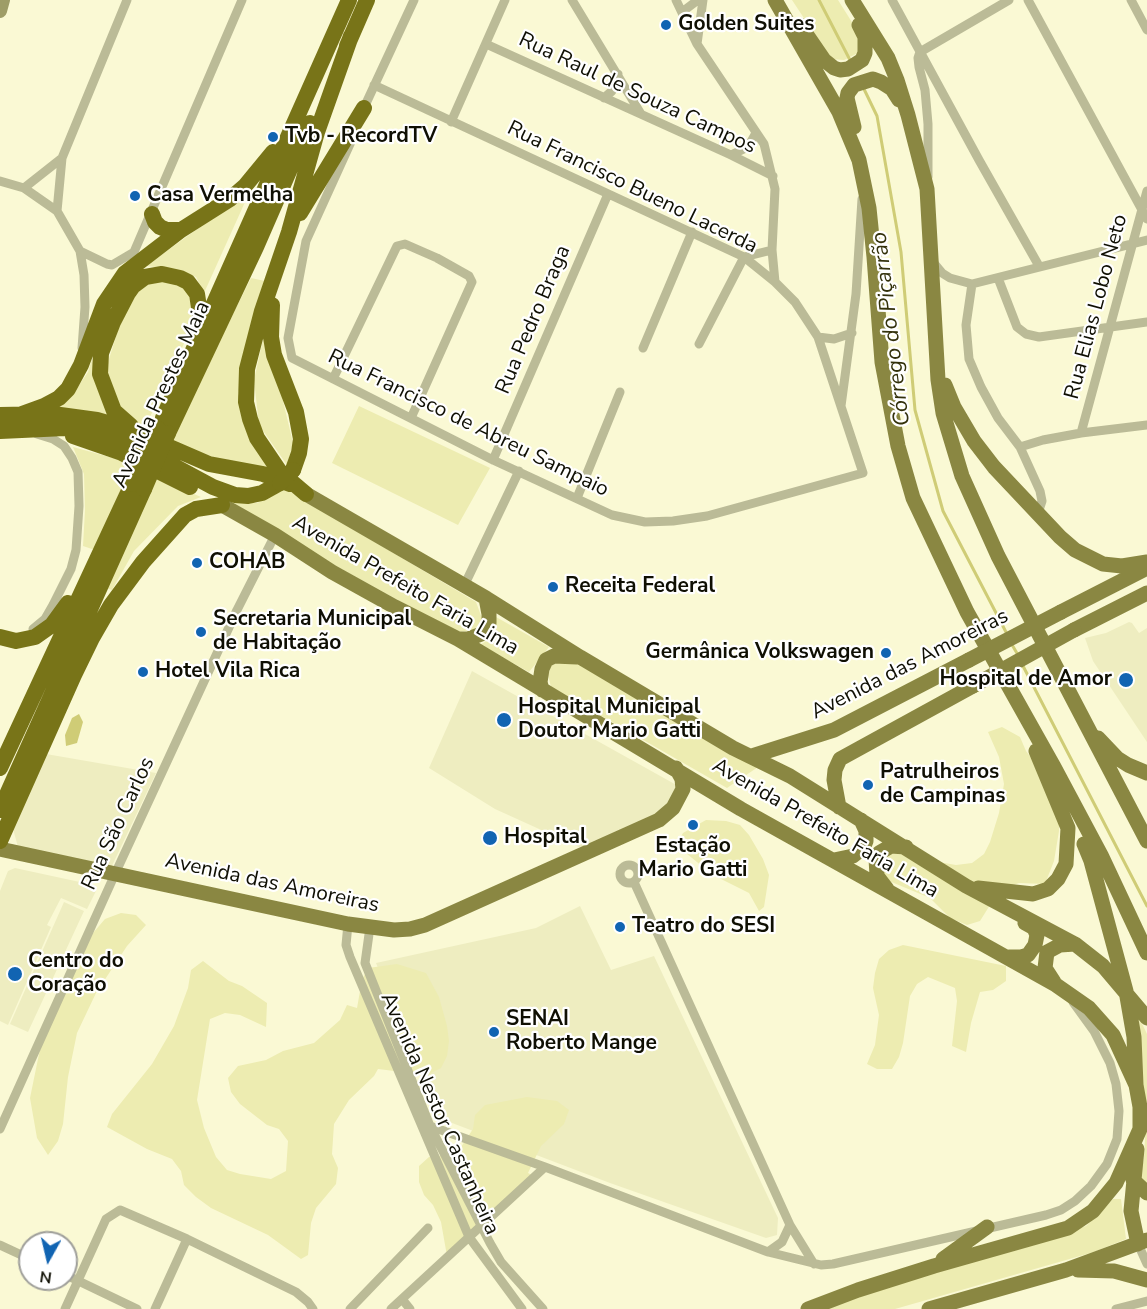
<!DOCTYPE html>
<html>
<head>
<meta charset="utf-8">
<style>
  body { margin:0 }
  #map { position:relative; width:1147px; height:1309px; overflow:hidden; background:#faf9d4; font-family:"Nunito Sans",sans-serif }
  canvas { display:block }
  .north { position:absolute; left:18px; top:1231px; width:60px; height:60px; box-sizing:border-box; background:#fff; border:2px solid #9f9f9a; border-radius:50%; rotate:188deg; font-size:16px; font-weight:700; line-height:24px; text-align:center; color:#0f0f03 }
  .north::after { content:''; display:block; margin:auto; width:21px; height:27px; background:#1164b2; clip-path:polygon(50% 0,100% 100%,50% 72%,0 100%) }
</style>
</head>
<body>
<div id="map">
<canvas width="1147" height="1309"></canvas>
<div class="north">N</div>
</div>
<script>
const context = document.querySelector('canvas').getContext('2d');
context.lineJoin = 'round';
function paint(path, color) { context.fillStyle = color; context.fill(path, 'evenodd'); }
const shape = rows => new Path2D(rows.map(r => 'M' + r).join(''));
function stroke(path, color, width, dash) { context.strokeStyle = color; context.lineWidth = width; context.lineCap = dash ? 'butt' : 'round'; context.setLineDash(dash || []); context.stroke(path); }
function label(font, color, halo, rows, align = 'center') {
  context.font = font + ' "Nunito Sans",sans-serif'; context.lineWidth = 4.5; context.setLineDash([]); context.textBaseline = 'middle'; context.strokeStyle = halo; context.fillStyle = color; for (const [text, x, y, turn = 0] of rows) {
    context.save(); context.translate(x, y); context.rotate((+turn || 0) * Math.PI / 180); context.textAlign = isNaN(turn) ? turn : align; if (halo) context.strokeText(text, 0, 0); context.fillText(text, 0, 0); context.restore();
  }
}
paint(shape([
  [1129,622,1132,623,1139,633,1147,628,1147,742,1093,661,1085,638,1106,633],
  [472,671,680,787,665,811,581,848,495,809,429,768],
  [46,754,156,773,110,870,18,847,13,829],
  [15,868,89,884,96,891,87,909,61,898,47,925,51,927,8,1025,0,1021,0,891,8,871],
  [64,902,84,911,28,1032,10,1024],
  [580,906,611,970,654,956,778,1218,777,1235,766,1238,610,1183,439,1118,376,963,536,928]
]), '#eeedc0');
paint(shape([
  [792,0,838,0,860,35,858,53,844,60,831,59],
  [250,191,204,293,196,277,174,269,146,266],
  [251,278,265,281,238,394,271,469,236,465,172,442,205,370],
  [153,281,174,282,188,292,193,313,187,337,144,430,117,408,105,372,118,330,134,296,142,286],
  [264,335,275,367,293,443,287,465,259,425,254,380],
  [92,359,99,392,112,419,54,407,75,391,88,372],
  [359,406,490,468,458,525,332,463],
  [73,447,132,463,95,550,83,546,85,510,84,474],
  [157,478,201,497,178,506,134,551,112,590,106,588],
  [286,489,476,602,483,621,473,630,456,632,336,566,232,502,257,503],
  [496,617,549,647,529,672,480,645,494,636],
  [560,661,577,662,758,767,727,788,551,687,548,675,551,666],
  [1002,727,1020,737,1026,751,1060,797,1059,831,1054,861,1045,884,1019,883,1005,888,995,897,980,921,967,925,950,918,930,898,877,876,889,844,927,860,956,865,972,863,984,854,990,842,999,813,1004,784,999,757,988,732],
  [706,820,726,821,740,825,749,835,763,859,769,875,764,907,759,911,749,893,713,875,676,845,683,833],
  [121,913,136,915,146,925,127,946,96,993,77,1033,68,1077,63,1124,58,1141,48,1155,37,1138,30,1098,39,1054,48,1023,87,940,105,919],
  [903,945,1006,966,1006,981,993,990,980,992,971,1023,966,1052,952,1046,957,1001,955,988,928,977,917,984,910,996,903,1043,899,1057,892,1069,877,1069,867,1064,875,1045,879,1015,873,988,875,973,879,959,889,950],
  [203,961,229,981,242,986,267,1003,266,1027,240,1015,225,1013,210,1019,197,1100,204,1128,216,1157,227,1170,240,1174,271,1179,286,1171,288,1141,279,1129,267,1125,240,1104,231,1092,228,1078,238,1066,266,1060,283,1051,314,1043,340,1020,347,1005,357,1008,362,980,368,968,397,964,426,973,439,997,447,1026,449,1041,447,1056,441,1068,427,1075,378,1069,374,1076,349,1100,334,1124,332,1154,338,1168,336,1184,316,1208,311,1223,308,1255,301,1259,268,1235,211,1208,196,1197,184,1185,181,1171,172,1159,147,1149,107,1127,112,1114,152,1064,174,1026,188,988,191,970],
  [1135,1009,1147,1034,1147,1185,1140,1181,1144,1157,1146,1121],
  [527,1097,557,1101,569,1110,564,1124,541,1146,528,1173,534,1176,447,1256,441,1222,433,1205,424,1195,419,1182,419,1166,429,1157,453,1154,446,1141,461,1147,473,1129,475,1115,485,1105],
  [1113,1199,1121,1199,1126,1239,1094,1252,895,1309,815,1309,1086,1226]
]), '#edecb1');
paint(shape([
  [79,714,83,722,77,743,66,746,65,735,72,718]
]), '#cfcc76');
stroke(shape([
  [819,0,851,62],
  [863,87,877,116,901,252,915,410,943,511,1007,634],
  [1011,643,1018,655],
  [1022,664,1147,906]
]), '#cfcc76', 3);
stroke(shape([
  [572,0,641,114],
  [676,0,697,44,764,144,775,189,772,250,775,282],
  [892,0,979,160,1039,266],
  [1028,0,1147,219],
  [1131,0,1147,30],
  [682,12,698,0],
  [486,44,731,155,773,176],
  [697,44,703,0],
  [920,52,918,58,919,67,925,90,928,124,928,177],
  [920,52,1009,0],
  [604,98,612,91,618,74],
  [362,112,414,0],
  [451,122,505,0],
  [351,142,306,241,288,338,292,358,493,460,612,515,645,522,673,521,707,516,863,473,818,337,795,302,775,282,744,257,374,85],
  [731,155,748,147,756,133],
  [0,181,24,188,57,211,80,251,84,275,85,307,82,348],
  [24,188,62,158],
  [57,211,62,158,127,0],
  [80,251,107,264,112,265,134,252,242,0],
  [932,261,942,273,950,278,972,284],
  [998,278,1017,327,1026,334,1039,337,1147,322],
  [818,337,834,339,852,333],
  [699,344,744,257,772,250],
  [643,348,692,232],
  [333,379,397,246,405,244,437,258,469,276,472,282,411,418],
  [841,406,856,294,862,199],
  [1081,433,1147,191],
  [1020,447,1043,440,1081,433,1147,425],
  [493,460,608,194],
  [577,498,620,392],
  [1038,513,1042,501,1040,491,1020,447,998,418,981,387,969,359,966,325,972,284,1147,240],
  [464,586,519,471],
  [33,629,45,619,53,605,71,569,76,550,79,506,78,472,72,458,64,446,53,439,37,434],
  '620 874a9 9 0 1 1 18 0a9 9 0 1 1-18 0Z',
  [634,882,790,1225,814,1264],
  [348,924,346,945,350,957,469,1237,522,1309],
  [370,927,365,963,430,1126,490,1243,501,1262,543,1309],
  [430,1126,545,1167,768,1252,821,1265,833,1264,1046,1215,1061,1210,1075,1201,1091,1186,1107,1164,1117,1139,1119,1111,1116,1084,1110,1063,1094,1031,1073,1002],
  [0,1129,115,874,237,610,275,535],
  [1138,1244,1147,1264],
  [0,1245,30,1259],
  [768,1252,782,1242,790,1225],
  [66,1275,137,1309],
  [402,1299,410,1309],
  [65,1309,106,1219,120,1210,187,1239,296,1292,308,1302,313,1309],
  [155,1309,187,1239],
  [350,1309,428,1228],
  [391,1309,545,1167],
  [1116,1309,1147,1301]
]), '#bbbb97', 9);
stroke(shape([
  [0,11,3,0]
]), '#9e9d67', 14);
stroke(shape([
  [775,0,839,112,859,160,869,208,874,257,882,362,898,446,913,498,967,612,1054,767,1101,855,1147,953],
  [852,0,888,58,897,80,908,115,927,189,938,380,943,413,962,476,998,556,1147,841],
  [800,25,824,60,834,68,840,70,848,69,862,60,865,53,865,37,859,25],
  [854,127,847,98,848,93,854,85,873,79,881,82,892,89,899,100],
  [945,385,954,407,974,441,994,467,1060,537,1075,550,1103,564,1122,566,1147,562],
  [306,494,486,598,580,657,733,748,790,776,966,886,1075,944,1103,966,1147,1018],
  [222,505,275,535,332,572,395,607,458,639,741,809,1056,985,1089,1008,1113,1035,1136,1085],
  [1061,612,1147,568],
  [1074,630,1147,593],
  [458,639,468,639,484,633,489,623,489,614,486,598],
  [542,690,540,682,542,669,546,660,554,656,577,657],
  [1098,738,1117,758,1128,765,1147,773],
  [752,756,834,730,969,660],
  [839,807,834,780,835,770,840,759,973,686],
  [0,849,348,924,394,930,410,929,425,925,659,820,673,808,683,789,682,779,676,768],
  [834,860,853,856,863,848,866,841,866,831,861,820],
  [978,888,1033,894,1048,889,1058,879,1066,864,1068,828,1036,751],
  [887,889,877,876,876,858,879,853,891,846,906,847],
  [1009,957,1021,957,1028,955,1035,945,1037,935,1034,928,1025,923],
  [1054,982,1045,968,1047,952,1060,945,1075,944],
  [1137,1149,1131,1211,1138,1244],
  [1133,1180,1147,1193],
  [943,1259,987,1227],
  [1078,1270,1114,1271,1147,1280],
  [808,1309,858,1290,934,1266,1068,1228,1093,1211,1116,1183,1140,1129,1140,1107,1136,1085,1134,1037,1126,991,1091,861,1084,844],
  [929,1309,1066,1270,1147,1240]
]), '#8a8742', 15);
stroke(shape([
  [347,46,367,0],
  [300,213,364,108],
  [152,214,155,222,160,227,167,230,181,230],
  [272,305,271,337,274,355,296,412,301,439,299,453,293,470],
  [22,414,44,406,59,398,68,389,81,365,104,304,125,273,181,230,230,199,245,186,273,152],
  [0,415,53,414,97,420,128,429,209,464,263,474,290,484],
  [163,418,349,0],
  [131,426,114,411,100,374,101,353,113,322,128,293,133,286,145,277,162,274,180,278,188,282,197,294,200,314,199,326],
  [0,431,65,428,90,431,114,437,135,445,213,487,235,495,248,496,262,493,280,483],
  [168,433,256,247,310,123],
  [73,436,122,453,190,487],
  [306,494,280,472,257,438,250,419,246,402,247,369,262,311,289,232,317,132,351,36],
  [0,637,16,641,35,637,52,625,68,603],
  [0,768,132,484],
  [0,810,144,489],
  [0,841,74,675,92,638,111,605,143,562,185,515,196,509,222,505]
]), '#787418', 16);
stroke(shape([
  [969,660,1061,612],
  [973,686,1074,630]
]), '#8a8742', 15);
stroke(shape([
  [280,483,293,470],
  [132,484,158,429],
  [144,489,168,433]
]), '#787418', 16);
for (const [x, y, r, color] of [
  [666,25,6,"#1164b2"],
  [273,137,6,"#1164b2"],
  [135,196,6,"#1164b2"],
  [197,563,6,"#1164b2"],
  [553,587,6,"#1164b2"],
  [201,632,6,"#1164b2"],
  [886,653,6,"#1164b2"],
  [143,672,6,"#1164b2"],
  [1126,680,8,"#1164b2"],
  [504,720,8,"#1164b2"],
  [868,785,6,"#1164b2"],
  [693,825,6,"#1164b2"],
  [490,838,8,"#1164b2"],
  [620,927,6,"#1164b2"],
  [15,974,8,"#1164b2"],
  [494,1032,6,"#1164b2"]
]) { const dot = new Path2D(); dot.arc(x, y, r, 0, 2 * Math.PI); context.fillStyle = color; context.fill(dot); stroke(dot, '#fff', 2); }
label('bold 21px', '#0f0f03', '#fff', [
  ["Golden Suites",678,25],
  ["Tvb - RecordTV",285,137],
  ["Casa Vermelha",147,196],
  ["COHAB",209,563],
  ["Receita Federal",565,587],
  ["Secretaria Municipal",213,620],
  ["de Habitação",213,644],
  ["Germânica Volkswagen",874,653,"right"],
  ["Hotel Vila Rica",155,672],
  ["Hospital de Amor",1112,680,"right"],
  ["Hospital Municipal",518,708],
  ["Doutor Mario Gatti",518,732],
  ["Patrulheiros",880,773],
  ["de Campinas",880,797],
  ["Hospital",504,838],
  ["Estação",693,847,"center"],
  ["Mario Gatti",693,871,"center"],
  ["Teatro do SESI",632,927],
  ["Centro do",28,962],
  ["Coração",28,986],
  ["SENAI",506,1020],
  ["Roberto Mange",506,1044]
], 'left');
label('21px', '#0f0f03', '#fff', [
  ["Rua Raul de Souza Campos",637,94,25],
  ["Rua Francisco Bueno Lacerda",632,188,26],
  ["Rua Elias Lobo Neto",1097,307,-75],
  ["Rua Pedro Braga",534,320,-67],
  ["Avenida Prestes Maia",162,395,-65],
  ["Rua Francisco de Abreu Sampaio",468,424,26],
  ["Avenida Prefeito Faria Lima",405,586,30],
  ["Avenida das Amoreiras",910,665,-27],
  ["Rua São Carlos",119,824,-65],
  ["Avenida Prefeito Faria Lima",825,829,30],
  ["Avenida das Amoreiras",272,884,12],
  ["Avenida Nestor Castanheira",439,1114,66]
]);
label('italic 22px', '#33310b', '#fff', [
  ["Córrego do Piçarrão",892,329,-97]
]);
</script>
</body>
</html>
